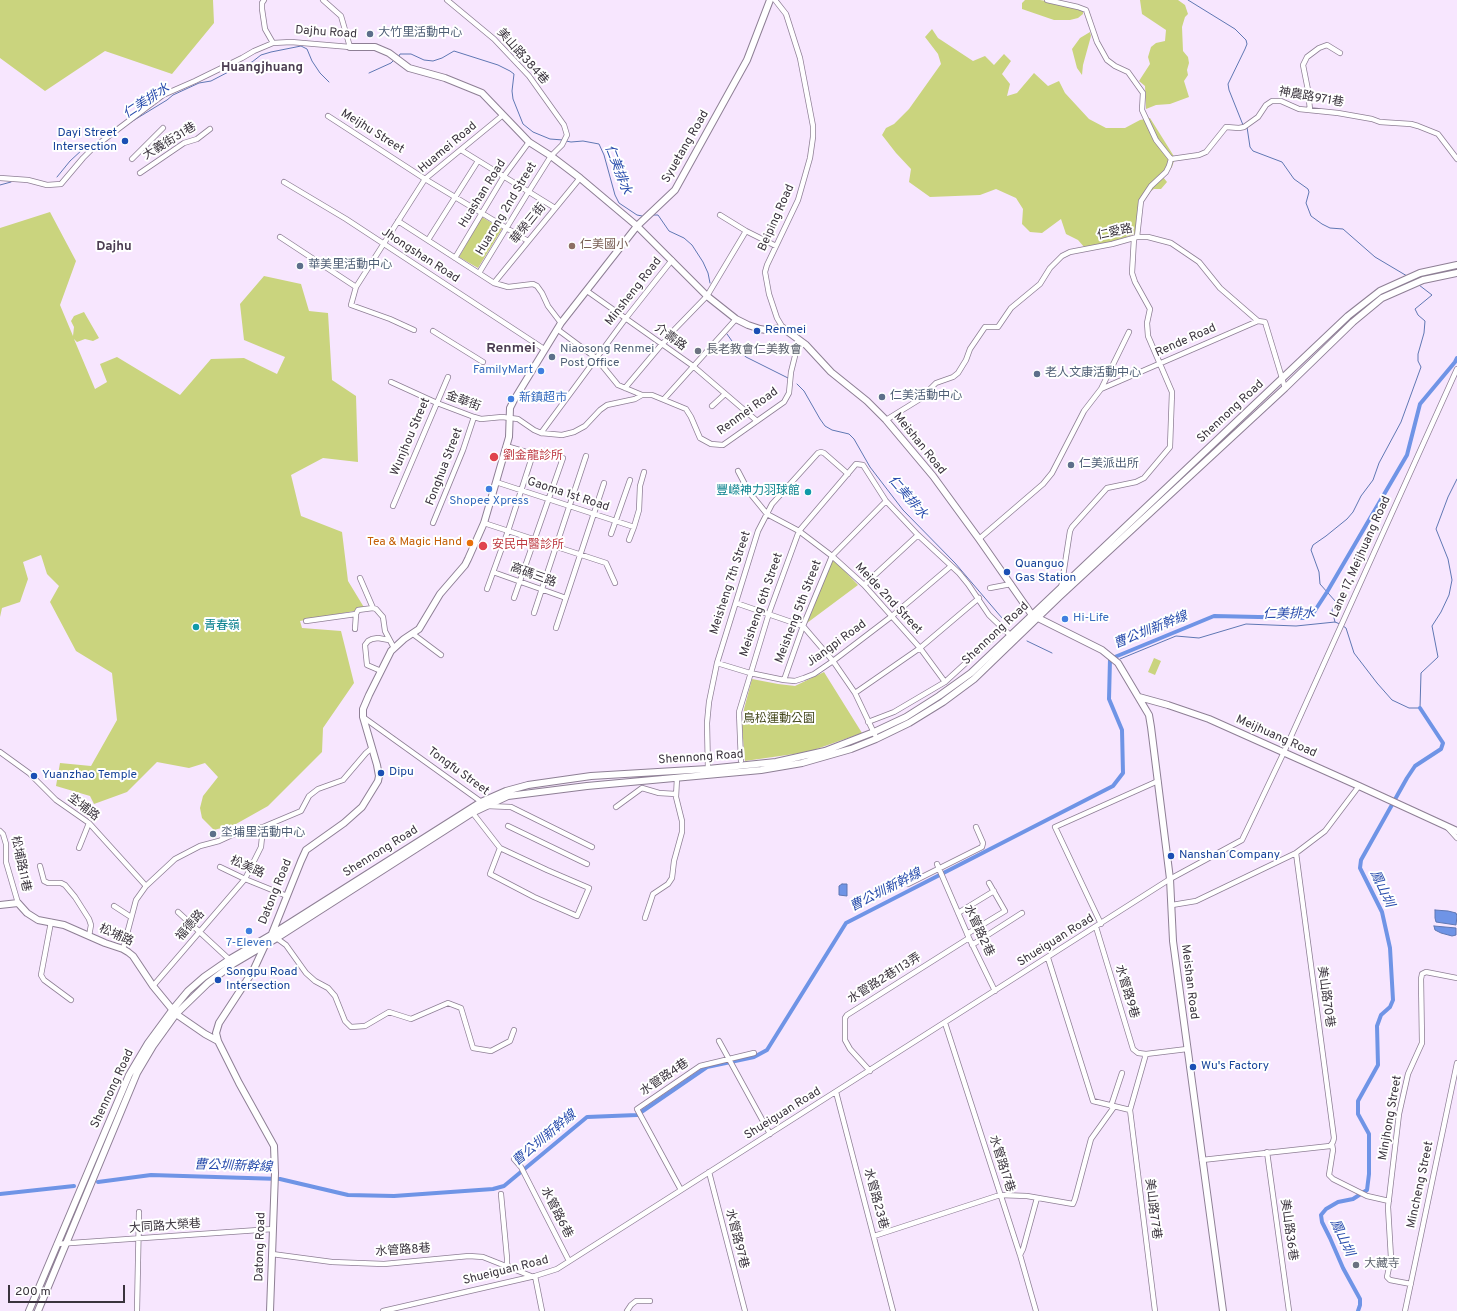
<!DOCTYPE html>
<html>
<head>
<meta charset="utf-8">
<style>
  body { margin:0 }
  #map { position:relative; width:1457px; height:1311px; overflow:hidden; background:#f7e6fe; font-family:Overpass,sans-serif }
  canvas { display:block }
  .scale { position:absolute; left:8px; top:1285px; width:117px; height:18px; box-sizing:border-box; border:2px solid #3a333d; border-top:0; padding-left:5px; font-size:12px; line-height:14px; white-space:nowrap; color:#3a333d; -webkit-text-stroke:3px #fff; paint-order:stroke }
</style>
</head>
<body>
<div id="map">
<canvas width="1457" height="1311"></canvas>
<div class="scale">200 m</div>
</div>
<script>
const context = document.querySelector('canvas').getContext('2d');
context.lineJoin = 'round';
function paint(path, color) { context.fillStyle = color; context.fill(path, 'evenodd'); }
const shape = rows => new Path2D(rows.map(r => 'M' + r).join(''));
function stroke(path, color, width, dash) { context.strokeStyle = color; context.lineWidth = width; context.lineCap = dash ? 'butt' : 'round'; context.setLineDash(dash || []); context.stroke(path); }
function label(font, color, halo, rows, align = 'center') {
  context.font = font + ' Overpass,"Noto Sans TC",sans-serif'; context.lineWidth = 4; context.setLineDash([]); context.textBaseline = 'middle'; context.strokeStyle = halo; context.fillStyle = color; for (const [text, x, y, turn = 0] of rows) {
    context.save(); context.translate(x, y); context.rotate((+turn || 0) * Math.PI / 180); context.textAlign = isNaN(turn) ? turn : align; if (halo) context.strokeText(text, 0, 0); context.fillText(text, 0, 0); context.restore();
  }
}
paint(shape([
  [0,0,213,0,214,23,172,74,105,51,45,91,0,58],
  [1025,0,1040,0,1051,2,1072,7,1083,11,1083,14,1078,18,1070,20,1054,20,1022,9,1022,3],
  [1140,0,1178,0,1185,5,1188,14,1185,17,1182,27,1183,51,1188,57,1189,63,1187,70,1188,75,1184,81,1189,97,1170,104,1156,105,1146,109,1145,86,1139,81,1150,64,1148,57,1151,47,1156,43,1165,41,1166,30,1142,14],
  [932,29,938,38,973,61,985,56,994,65,1004,54,1011,61,1002,74,1010,84,1007,96,1017,93,1034,73,1048,86,1059,81,1065,93,1089,119,1106,128,1125,128,1140,120,1150,118,1175,158,1172,167,1163,177,1167,182,1161,189,1154,189,1145,195,1141,204,1137,233,1118,240,1085,248,1078,240,1066,234,1061,219,1042,233,1030,232,1022,224,1023,209,1016,198,996,189,980,195,930,197,909,182,911,169,896,153,882,135,886,128,894,124,909,109,941,64,938,54,925,37],
  [1090,32,1091,36,1083,65,1082,75,1077,68,1072,49,1080,38],
  [50,212,76,261,60,305,73,336,74,327,71,321,74,316,84,312,99,338,93,341,85,339,77,342,74,339,95,389,107,382,100,364,117,357,180,395,211,359,244,358,277,374,285,357,244,340,240,304,264,276,301,284,309,311,328,313,332,380,356,396,358,462,323,458,291,475,301,516,342,532,348,581,365,609,300,621,302,628,341,631,354,683,323,728,322,752,268,806,236,824,214,830,202,818,200,808,203,796,218,777,205,763,189,768,157,762,127,792,94,804,90,796,56,786,60,763,91,766,117,720,112,673,76,651,50,602,59,586,47,574,41,555,23,562,28,579,20,602,2,608,0,617,0,228],
  [482,217,502,229,478,268,459,257],
  [833,559,858,585,807,623],
  [1154,658,1161,661,1155,675,1148,672],
  [824,672,862,733,808,752,745,761,742,727,744,709,752,679,778,684,795,686]
]), '#cad47e');
const water = shape([
  [842,884,847,884,847,896,839,895,839,886,842,884],
  [1435,910,1448,911,1456,913,1457,916,1456,925,1436,922,1435,918,1435,910],
  [1434,926,1456,928,1456,935,1452,936,1441,933,1435,930,1434,926]
]);
paint(water, '#6f94e6');
stroke(water, '#5f77b3', 1);
stroke(shape([
  [1188,0,1235,29,1246,40,1247,44,1245,49,1228,84,1229,90,1243,125],
  [399,56,400,54,411,54,424,60,433,61,442,58,454,51,498,65,510,71,514,74,512,91,513,99,523,124,533,132,550,139,563,140],
  [369,73,391,63,393,61],
  [126,125,167,100,173,95,199,83,211,81,236,68,252,62,261,55,271,52,301,46,307,49,312,61,320,73,329,82],
  [1247,127,1250,147,1253,151,1282,162,1294,179,1308,189,1309,192,1306,203,1311,216,1322,224,1330,228,1343,229,1375,257,1407,276],
  [566,141,571,142,583,141,599,144,604,155,615,195,619,203,637,215,642,216],
  [57,177,70,161,83,149],
  [0,185,11,182],
  [653,215,658,215,669,231,684,238,692,245,703,262,708,273,710,283],
  [727,334,739,351,746,357,788,378],
  [797,384,804,391,820,419,825,426,832,430,849,434,854,439,870,467,903,510,955,563,1008,625],
  [1335,622,1332,610,1336,602,1320,584,1319,572,1311,550,1313,545,1326,536,1347,519,1353,512,1361,496,1373,480,1379,463,1401,422,1421,367,1418,361,1418,354,1424,333,1425,321,1418,315,1415,309,1432,295,1419,285],
  [1343,626,1346,628,1354,653,1377,683,1392,700,1409,708,1420,708,1421,673,1438,657,1432,626,1441,612,1449,595,1452,580,1448,559,1436,529,1448,497,1457,479],
  [1027,641,1052,653],
  [1120,659,1176,636,1199,638,1246,624,1296,626,1335,622,1340,624]
]), '#5f77b3', 1);
stroke(shape([
  [98,1182,151,1175,280,1179,348,1195,394,1196,493,1189,504,1186,587,1117,637,1115,707,1067,754,1057,767,1050,846,923,1113,786,1123,773,1122,730,1109,699,1110,659,1214,616,1303,618,1314,612,1327,592,1407,455,1420,404,1455,362,1457,358],
  [0,1194,74,1186],
  [1358,1311,1360,1305,1360,1299,1343,1268,1330,1238,1322,1222,1321,1215,1326,1209,1338,1202,1353,1199,1367,1190,1369,1174,1369,1134,1358,1114,1358,1101,1378,1065,1377,1026,1381,1015,1390,1007,1393,1000,1390,948,1382,912,1360,868,1361,860,1407,778,1415,766,1441,749,1443,743,1420,708]
]), '#6f94e6', 4);
const street = shape([
  [264,0,262,3,262,9,265,29,273,43],
  [447,0,494,39,529,76,564,125,567,135,562,145,551,156,529,191,479,273],
  [775,0,786,14,800,58,813,126,813,137,810,158,798,200,767,265,765,272,769,294,777,318,783,328],
  [1047,0,1078,7,1086,10,1097,42,1107,60,1115,66,1128,72,1143,93,1142,110,1156,140,1171,159,1169,166,1166,172,1151,186,1141,201,1137,237],
  [1310,110,1308,90,1303,65,1307,57,1319,48,1327,45,1340,53],
  [328,116,425,179,528,241],
  [461,150,555,208],
  [132,159,163,128],
  [1171,159,1199,155,1206,152,1226,127,1239,128,1244,127,1258,117,1266,105,1272,101,1281,101,1299,109,1338,113,1372,119,1380,122,1411,124,1418,126,1438,134,1457,159],
  [140,173,184,143,197,139,210,129],
  [0,178,28,180,47,185,61,184,83,158,93,148,163,95,195,81,242,58,254,51,273,43,291,42,350,47,341,16,323,0],
  [284,182,346,219,544,349],
  [720,215,746,231,776,246],
  [398,221,494,283,508,287,533,284,537,286,542,293,548,306,561,323],
  [280,237,356,287],
  [428,240,478,161],
  [455,258,504,176,529,142],
  [494,283,580,178],
  [587,291,693,366,757,421],
  [557,329,596,358,618,385,642,395],
  [414,330,390,319,351,305,356,287,425,179,503,115],
  [433,331,483,362],
  [391,382,437,403,474,417,481,419,502,417,518,419,534,430,541,433,562,435,574,432,585,426,600,410,607,405,635,399,642,395,652,395,686,409,691,417,700,438,711,444,723,445,784,402,789,393,791,372,799,340],
  [625,388,662,344,672,335,674,330,707,296,746,231],
  [1101,389,1129,332],
  [664,399,736,319],
  [712,406,725,394],
  [886,420,920,399,936,383,953,377,958,373,966,360,970,349,985,327,998,327,1011,308,1040,284,1050,268,1062,256,1070,252,1112,244,1137,237,1148,237,1171,243,1199,262,1220,288,1258,321],
  [541,433,626,318,672,260],
  [738,471,749,492,767,514,799,531,832,556,864,585,920,648,945,682],
  [496,482,634,527],
  [393,506,448,377],
  [433,523,463,450,474,417],
  [484,523,606,563,615,583],
  [611,534,630,480],
  [979,539,1043,484,1052,473,1084,411,1101,389,1258,321,1265,322,1285,388],
  [629,540,634,527,639,510,640,486,644,472],
  [493,572,566,598],
  [360,578,373,608],
  [864,585,918,535],
  [990,588,1011,584],
  [487,589,508,531,533,454,506,446],
  [1061,589,1070,531,1072,527,1107,488,1136,482,1144,478,1170,447,1172,392,1148,336,1147,323,1150,309,1135,282,1132,273,1134,238],
  [514,598,563,458],
  [736,603,803,626,833,661,855,693,875,735],
  [534,613,586,456],
  [306,621,356,614],
  [556,628,604,483],
  [355,629,356,614,358,610,373,608,376,609,383,617,385,631,394,648],
  [413,634,441,655],
  [717,663,750,673,784,680,795,681,804,678,814,674,833,661,892,616,951,566],
  [381,671,367,665,365,645,368,641,372,639,378,638,389,640],
  [784,680,803,626,832,556,886,501],
  [855,693,920,648,979,598],
  [363,717,487,806,511,807,592,847],
  [868,722,894,712,945,682,1004,628],
  [0,752,29,773,56,800,89,823,146,886],
  [741,761,739,712,769,613,799,531,856,464,863,465,886,501,918,535,959,573,968,584,989,615,1011,636],
  [708,771,707,723,709,702,717,663,758,531,772,504,818,453,821,452,824,453,848,474],
  [616,807,642,788,659,793,676,794],
  [472,812,500,848,547,870,589,888,577,916,534,897,490,874,500,848],
  [508,826,587,864],
  [1447,827,1457,838],
  [0,831,3,834,6,844,6,862,18,903],
  [79,848,89,823],
  [937,864,969,938,995,991],
  [40,866,44,881,48,883,61,883,65,885,75,897,89,919,91,925,89,936],
  [220,867,245,879,287,896],
  [908,884,982,847,983,843,976,827],
  [1172,905,1196,901,1296,853,1325,831,1359,786],
  [114,906,131,917],
  [178,912,231,961],
  [958,913,994,891],
  [645,918,653,894,668,884,672,878,674,861,682,832,682,821,676,797,677,778],
  [51,922,41,975,44,980,71,1000],
  [1101,924,1055,827,1158,781],
  [1096,927,1133,1049,1138,1053,1146,1054],
  [967,934,1005,911,989,883],
  [275,937,286,945,306,973,315,981,328,988,335,996,345,1021,351,1027,365,1026,389,1012,411,1019,448,1003,461,1008,473,1048,491,1051,510,1041,514,1030],
  [972,945,1022,913],
  [123,949,136,900,146,886,175,859,200,846,219,841,243,830,249,828,263,827,301,811,309,796,318,789,343,780,366,753,372,748],
  [1048,958,1093,1101,1130,1110,1155,1311],
  [153,986,245,879,261,847,263,827],
  [945,1023,1020,1255,1036,1311],
  [719,1041,770,1134],
  [870,1071,850,1049,845,1040,845,1018,847,1015,969,938],
  [836,1092,893,1311],
  [1111,1106,1122,1073],
  [1130,1110,1146,1054,1187,1049],
  [1332,1144,1333,1150,1329,1175,1333,1179,1367,1196,1389,1201],
  [1267,1152,1289,1311],
  [514,1159,521,1167,569,1261],
  [1202,1160,1330,1146,1333,1142,1334,1138,1296,853],
  [709,1172,745,1311],
  [681,1190,637,1109,700,1066,754,1053],
  [501,1194,507,1258,507,1264,509,1267],
  [874,1236,1000,1195,1027,1196,1073,1204,1075,1199,1091,1139,1114,1107],
  [57,1244,273,1229],
  [272,1254,332,1262,384,1264,469,1256,483,1257,531,1276],
  [1020,1255,1023,1249,1037,1198],
  [535,1276,542,1311],
  [1411,1284,1390,1280,1387,1277,1391,1258,1388,1207,1399,1114,1408,1074,1422,1043,1421,979,1422,974,1426,972,1457,978],
  [137,1311,139,1212],
  [383,1311,535,1276,557,1269,1170,879,1242,840,1284,752,1457,369],
  [627,1311,631,1305,636,1301,650,1301],
  [1405,1311,1457,1063]
]);
const secondary = shape([
  [350,47,375,47,389,53,409,68,445,78,482,93,529,142,551,156,580,178,637,226,707,296,736,319,748,325,760,329,766,330,783,328,806,345,831,372,867,401,886,420,933,476,979,539,1032,615,1102,650,1118,663,1149,715,1151,727,1170,879,1173,941,1223,1311],
  [1139,697,1168,705,1209,719,1359,786,1457,831],
  [0,905,18,903,27,913,38,920,64,925,105,943,123,949,128,952,133,956,153,986,176,1014,205,1034,218,1041],
  [271,936,301,861,306,850,344,823,362,807,378,781,379,776,377,765,363,717,363,709,369,695,391,651,404,639,419,629,440,594,465,565,468,559,484,523,496,482,509,437,510,408,514,400,561,323,637,226,675,190,747,60,770,0],
  [265,945,253,971,219,1023,216,1033,218,1041,239,1083,274,1146,275,1173,270,1311],
  [29,1311,129,1075,148,1043,173,1009,188,991,204,977,230,959,271,935,481,802,506,791,528,785,591,776,708,769,776,762,825,751,874,732,906,717,939,696,971,673,1348,316,1380,291,1420,273,1457,265],
  [38,1311,137,1073,153,1046,176,1014,208,983,233,964,277,938,472,813,508,796,587,786,761,770,802,763,851,749,876,739,909,723,943,702,974,679,1060,596,1285,388,1353,322,1382,298,1423,280,1457,273]
]);
stroke(street, '#8e7f95', 6);
stroke(secondary, '#8e7f95', 8);
stroke(street, '#fff', 4.5);
stroke(secondary, '#fff', 6);
for (const [x, y, r, color] of [
  [370,34,4,"#5c6f8a"],
  [125,141,4,"#1a4fb4"],
  [572,246,4,"#8d6e63"],
  [300,266,4,"#5c6f8a"],
  [757,331,4,"#1a4fb4"],
  [698,351,4,"#6b7280"],
  [552,357,4,"#5c6f8a"],
  [541,371,4,"#3f7fe0"],
  [1037,374,4,"#5c6f8a"],
  [882,397,4,"#5c6f8a"],
  [511,399,4,"#3f7fe0"],
  [494,457,5,"#e0444e"],
  [1071,465,4,"#5c6f8a"],
  [489,489,4,"#3f7fe0"],
  [808,492,4,"#0f9aa8"],
  [470,543,4,"#e8710a"],
  [483,546,5,"#e0444e"],
  [1007,572,4,"#1a4fb4"],
  [1065,619,4,"#3f7fe0"],
  [196,627,4,"#0f9aa8"],
  [381,773,4,"#1a4fb4"],
  [34,776,4,"#1a4fb4"],
  [213,834,4,"#5c6f8a"],
  [1171,856,4,"#1a4fb4"],
  [249,931,4,"#3f7fe0"],
  [218,980,4,"#1a4fb4"],
  [1193,1067,4,"#1a4fb4"],
  [1356,1265,4,"#6b7280"]
]) { const dot = new Path2D(); dot.arc(x, y, r, 0, 2 * Math.PI); context.fillStyle = color; context.fill(dot); stroke(dot, '#fff', 1.5); }
label('12px', '#3a333d', '#fff', [
  ["Dajhu Road",326,33,4],
  ["美山路384巷",522,57,48],
  ["神農路971巷",1311,98,10],
  ["Meijhu Street",372,132,32],
  ["大義街31巷",170,142,-31],
  ["Syuetang Road",686,147,-60],
  ["Huamei Road",448,148,-40],
  ["Huashan Road",483,194,-58],
  ["Huarong 2nd Street",507,209,-59],
  ["Beiping Road",777,218,-66],
  ["華榮三街",529,224,-51],
  ["仁愛路",1115,233,-12],
  ["Jhongshan Road",420,256,33],
  ["Minsheng Road",634,292,-52],
  ["介壽路",670,338,36],
  ["Rende Road",1186,341,-24],
  ["金華街",463,402,20],
  ["Renmei Road",748,412,-36],
  ["Shennong Road",1231,412,-43],
  ["Wunjhou Street",411,437,-67],
  ["Meishan Road",919,444,51],
  ["Fonghua Street",445,467,-69],
  ["Gaoma 1st Road",568,495,18],
  ["Lane 17, Meijhuang Road",1361,557,-66],
  ["高碼三路",533,576,20],
  ["Meisheng 7th Street",731,583,-72],
  ["Meide 2nd Street",888,599,47],
  ["Meisheng 6th Street",762,605,-71],
  ["Meisheng 5th Street",799,612,-69],
  ["Shennong Road",996,634,-43],
  ["Jiangpi Road",837,644,-36],
  ["Meijhuang Road",1276,737,24],
  ["Shennong Road",701,758,-4],
  ["Tongfu Street",458,772,36],
  ["坔埔路",83,808,37],
  ["Shennong Road",381,852,-32],
  ["松埔路11巷",20,864,78],
  ["松美路",247,868,24],
  ["Datong Road",276,892,-68],
  ["福德路",191,926,-49],
  ["水管路2巷",978,931,65],
  ["松埔路",116,936,24],
  ["Shueiguan Road",1056,941,-32],
  ["水管路2巷113弄",885,979,-32],
  ["Meishan Road",1189,982,83],
  ["水管路9巷",1126,992,73],
  ["美山路70巷",1325,997,82],
  ["水管路4巷",665,1078,-34],
  ["Shennong Road",113,1089,-65],
  ["Shueiguan Road",783,1114,-32],
  ["Minjhong Street",1391,1118,-80],
  ["水管路17巷",1001,1164,72],
  ["Mincheng Street",1421,1185,-78],
  ["水管路23巷",875,1199,75],
  ["美山路77巷",1152,1209,83],
  ["水管路6巷",556,1213,63],
  ["大同路大榮巷",165,1227,-4],
  ["美山路36巷",1288,1230,82],
  ["水管路97巷",736,1239,76],
  ["Datong Road",261,1247,-88],
  ["水管路8巷",403,1251,-4],
  ["Shueiguan Road",506,1271,-14]
]);
label('12px', '#4e5e75', '#fff', [
  ["大竹里活動中心",378,34],
  ["華美里活動中心",308,266],
  ["Niaosong Renmei",560,350],
  ["Post Office",560,364],
  ["老人文康活動中心",1045,374],
  ["仁美活動中心",890,397],
  ["仁美派出所",1079,465],
  ["坔埔里活動中心",221,834]
], 'left');
label('12px', '#164399', '#fff', [
  ["Dayi Street",117,134,"right"],
  ["Intersection",117,148,"right"],
  ["Renmei",765,331],
  ["Quanguo",1015,565],
  ["Gas Station",1015,579],
  ["Dipu",389,773],
  ["Yuanzhao Temple",42,776],
  ["Nanshan Company",1179,856],
  ["Songpu Road",226,973],
  ["Intersection",226,987],
  ["Wu's Factory",1201,1067]
], 'left');
label('12px', '#785e54', '#fff', [
  ["仁美國小",580,246]
], 'left');
label('12px', '#5b616d', '#fff', [
  ["長老教會仁美教會",706,351],
  ["大藏寺",1364,1265]
], 'left');
label('12px', '#366cbe', '#fff', [
  ["FamilyMart",533,371,"right"],
  ["新鎮超市",519,399],
  ["Shopee Xpress",489,502,"center"],
  ["Hi-Life",1073,619],
  ["7-Eleven",249,944,"center"]
], 'left');
label('12px', '#be3a42', '#fff', [
  ["劉金龍診所",503,457],
  ["安民中醫診所",492,546]
], 'left');
label('12px', '#0d838f', '#fff', [
  ["豐嶸神力羽球館",800,492],
  ["青春嶺",204,627,"left"]
], 'right');
label('12px', '#c56008', '#fff', [
  ["Tea & Magic Hand",462,543]
], 'right');
label('12px', '#45491e', '#fff', [
  ["鳥松運動公園",779,720]
]);
label('bold 13px', '#4c3e52', '#fff', [
  ["Huangjhuang",262,68],
  ["Dajhu",114,247]
]);
label('italic 13px', '#294dad', '#fff', [
  ["仁美排水",147,102,-33],
  ["仁美排水",617,170,69],
  ["仁美排水",907,498,49],
  ["仁美排水",1289,615,-1],
  ["曹公圳新幹線",1151,631,-22],
  ["鳳山圳",1381,889,65],
  ["曹公圳新幹線",886,891,-27],
  ["曹公圳新幹線",545,1139,-40],
  ["曹公圳新幹線",233,1167,2],
  ["鳳山圳",1341,1238,65]
]);
label('bold 14px', '#4c3e52', '#fff', [
  ["Renmei",511,349]
]);
</script>
</body>
</html>
